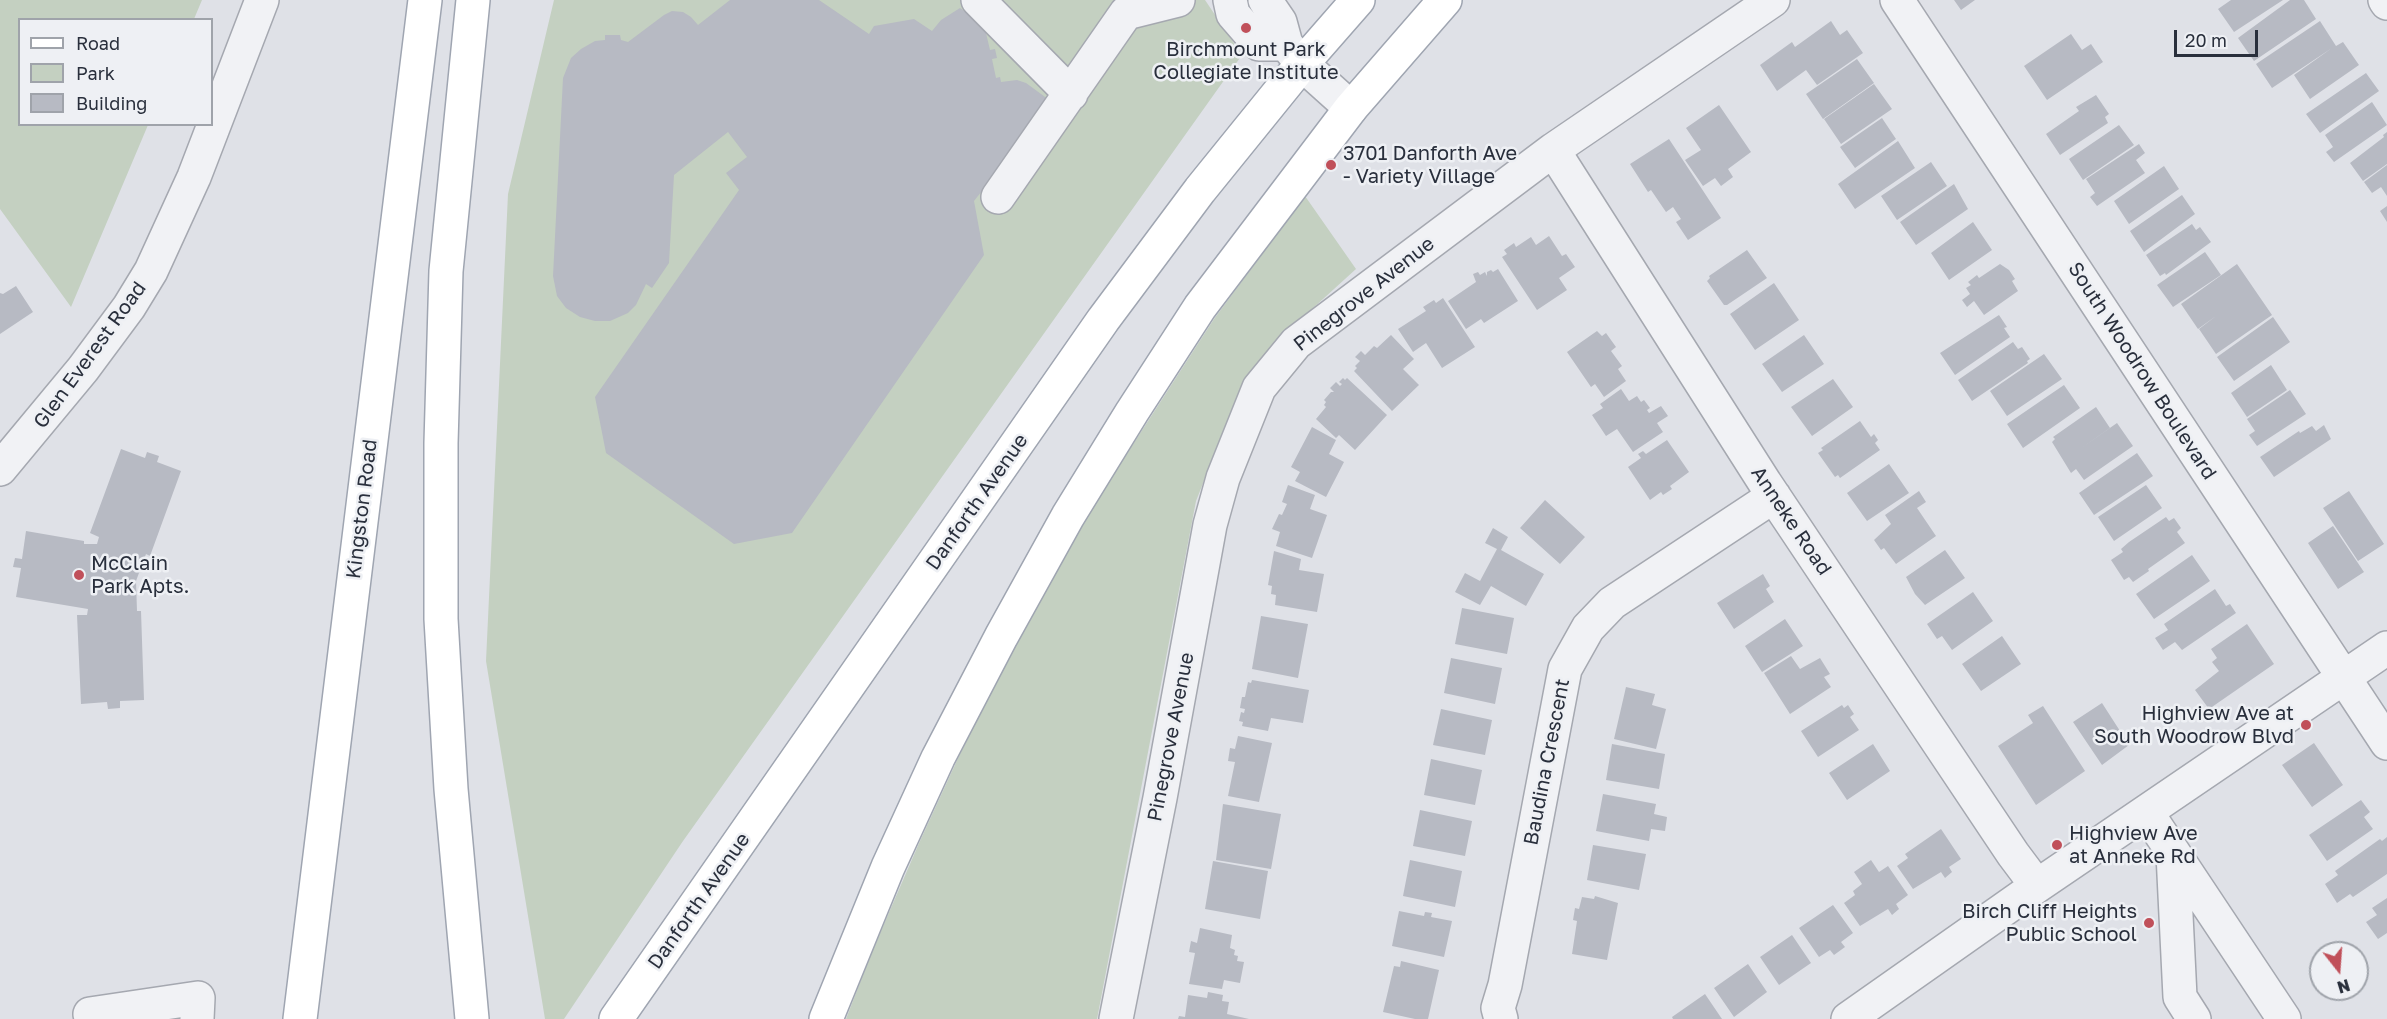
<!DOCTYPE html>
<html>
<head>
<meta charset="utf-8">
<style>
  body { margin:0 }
  #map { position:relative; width:2387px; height:1019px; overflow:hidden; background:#dfe1e7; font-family:"Golos Text",sans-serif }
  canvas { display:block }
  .legend { position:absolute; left:18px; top:18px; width:195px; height:108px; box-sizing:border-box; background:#eef0f4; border:2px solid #9fa3aa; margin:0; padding:8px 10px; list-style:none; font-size:18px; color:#292f3c }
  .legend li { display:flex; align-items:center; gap:12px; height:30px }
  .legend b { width:30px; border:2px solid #9fa3aa }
  .north { position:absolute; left:2309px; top:941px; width:60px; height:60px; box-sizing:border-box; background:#eef0f4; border:2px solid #9fa3aa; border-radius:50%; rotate:163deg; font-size:16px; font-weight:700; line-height:24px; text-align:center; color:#292f3c }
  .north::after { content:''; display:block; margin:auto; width:21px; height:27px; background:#c0505a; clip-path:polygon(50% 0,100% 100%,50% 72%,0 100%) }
  .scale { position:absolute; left:2174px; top:30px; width:84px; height:27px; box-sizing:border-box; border:3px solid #292f3c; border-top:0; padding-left:8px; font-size:18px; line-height:21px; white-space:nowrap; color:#292f3c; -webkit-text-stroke:4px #eef0f4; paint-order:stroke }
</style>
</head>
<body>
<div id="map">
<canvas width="2387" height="1019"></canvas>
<ul class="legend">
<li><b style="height:8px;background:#fff"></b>Road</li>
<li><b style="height:16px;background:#c4d0c1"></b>Park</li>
<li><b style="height:16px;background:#b7bac3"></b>Building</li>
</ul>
<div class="north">N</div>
<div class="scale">20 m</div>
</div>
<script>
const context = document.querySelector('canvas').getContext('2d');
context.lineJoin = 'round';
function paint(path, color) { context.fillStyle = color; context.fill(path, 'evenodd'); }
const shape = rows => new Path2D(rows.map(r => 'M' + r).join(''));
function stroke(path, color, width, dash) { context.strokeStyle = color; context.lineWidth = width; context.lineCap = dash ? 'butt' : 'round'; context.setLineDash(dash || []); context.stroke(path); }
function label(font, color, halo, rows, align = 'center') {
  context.font = font + ' "Golos Text",sans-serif'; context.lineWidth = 5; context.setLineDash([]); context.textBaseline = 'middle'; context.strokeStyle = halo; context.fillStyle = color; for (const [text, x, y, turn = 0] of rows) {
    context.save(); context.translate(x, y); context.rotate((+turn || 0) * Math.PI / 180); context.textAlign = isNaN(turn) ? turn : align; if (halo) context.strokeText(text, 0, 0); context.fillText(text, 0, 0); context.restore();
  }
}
paint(shape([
  [0,0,202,0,194,19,20,20,20,124,148,125,71,307,0,209],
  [554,0,1205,0,1242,55,683,841,564,1019,545,1019,486,661,508,194],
  [1305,196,1356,269,1290,329,1238,395,1196,501,1097,1019,846,1019,871,954,920,841,959,756,1025,625,1097,500,1214,319]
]), '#c4d0c1');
paint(shape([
  [730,0,819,0,869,34,874,26,914,19,932,31,941,20,960,8,978,21,986,33,990,50,995,49,997,58,992,59,996,78,1000,77,1001,82,1017,80,1026,83,1052,102,974,201,984,255,792,533,734,544,606,453,595,397,739,190,726,173,747,157,728,132,674,175,669,263,652,288,646,284,636,305,628,313,610,321,595,321,580,317,566,308,557,296,553,276,563,78,571,58,581,49,595,41,605,40,605,35,620,35,621,40,628,42,664,15,672,11,683,12,691,17,698,25],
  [1954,0,1975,0,1961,10],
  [2231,0,2283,0,2234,32,2218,9],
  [2290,0,2304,0,2316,19,2254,61,2238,38],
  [1831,21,1840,35,1847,30,1863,53,1817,85,1806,70,1777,91,1760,65,1792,42,1795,47],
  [2320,21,2336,46,2343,42,2359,65,2310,99,2294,75,2332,48,2272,88,2256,64],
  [2071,34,2082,50,2091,44,2103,62,2047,100,2024,66],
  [1857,59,1874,83,1823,119,1806,94],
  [2366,73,2379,91,2320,133,2306,114],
  [1874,84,1892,109,1841,144,1824,119],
  [2096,95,2109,114,2105,117,2108,123,2060,155,2046,134,2079,111,2076,107],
  [2372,102,2387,125,2334,162,2326,152,2333,147,2325,135],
  [1719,105,1751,152,1728,169,1733,177,1721,186,1715,178,1703,186,1685,160,1701,150,1686,128],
  [1882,118,1896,139,1855,168,1840,147],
  [2119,125,2134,145,2083,180,2069,159],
  [2387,132,2387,164,2363,181,2350,163,2384,137,2383,135],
  [1669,139,1721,218,1688,240,1676,222,1681,219,1673,207,1666,212,1651,190,1648,192,1630,164],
  [1898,141,1915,168,1855,209,1838,184],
  [2139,144,2145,153,2136,160,2145,173,2097,206,2090,197,2095,193,2086,179],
  [1931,162,1947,186,1897,220,1881,196],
  [2387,165,2387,196,2381,187,2372,193,2364,182],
  [2164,166,2179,189,2129,224,2114,201],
  [1954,184,1968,209,1916,245,1900,222],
  [2182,195,2195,214,2144,252,2130,231],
  [2387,206,2387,222,2380,211],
  [1973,222,1992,250,1949,280,1931,253],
  [2192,224,2196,230,2200,227,2211,242,2166,275,2165,273,2160,276,2146,255],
  [1549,236,1562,256,1566,254,1575,267,1559,278,1567,290,1537,310,1502,257,1507,254,1504,250,1514,243,1516,247,1531,237,1536,245],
  [1747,250,1767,278,1727,305,1724,305,1707,281,1710,278,1709,276],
  [2205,252,2221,275,2173,307,2157,285],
  [2000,264,2009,270,2015,279,2012,281,2018,291,1984,315,1974,301,1967,307,1962,300,1970,294,1966,288,1971,285,1968,282,1977,275,1979,278],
  [2237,264,2272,315,2216,354,2199,329,2216,316,2198,329,2181,304],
  [1498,269,1518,301,1484,323,1481,319,1466,329,1448,301,1476,282,1473,274,1478,272,1480,275,1485,272,1487,276,1487,272,1491,270,1493,272],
  [1774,283,1799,320,1755,350,1730,314],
  [16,286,33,312,0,334,0,293,3,294],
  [1443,298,1475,347,1442,368,1426,343,1413,352,1398,329,1426,311,1423,307,1434,300,1436,303],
  [1999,315,2007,327,2004,328,2010,337,1955,375,1940,353],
  [2273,317,2290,342,2234,381,2217,357],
  [1597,331,1602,336,1606,333,1616,347,1611,351,1622,366,1618,369,1626,381,1604,397,1595,384,1591,387,1567,352],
  [1391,335,1414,359,1403,369,1419,385,1392,411,1354,371,1357,368,1355,366,1360,361,1355,357,1361,351,1365,355,1374,346,1377,348],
  [1804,335,1824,364,1782,392,1762,364],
  [2013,342,2018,349,2022,347,2030,359,2027,361,2028,363,1972,401,1958,380],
  [2044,354,2062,379,2007,416,1990,391],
  [2271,365,2287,390,2247,417,2231,393],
  [1343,378,1345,380,1347,378,1387,415,1355,450,1339,435,1336,438,1316,419,1326,407,1324,405,1326,402,1324,400,1331,392,1334,392,1330,388,1336,382,1340,386,1342,384,1339,382],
  [1833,379,1853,407,1812,436,1791,407],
  [2064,385,2080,408,2023,448,2007,424],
  [1621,389,1629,401,1637,396,1641,402,1644,400,1650,408,1647,410,1649,413,1661,406,1668,416,1657,423,1663,432,1633,452,1617,429,1606,436,1592,415,1603,408,1600,404],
  [2290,390,2306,414,2257,446,2249,435,2255,431,2247,419],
  [2096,407,2110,428,2074,453,2117,423,2133,446,2084,480,2076,469,2071,473,2052,442,2055,439,2053,437],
  [1860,421,1871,437,1874,434,1878,440,1875,443,1880,450,1840,478,1838,475,1835,477,1818,453,1823,450,1821,448],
  [2324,425,2331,439,2274,477,2260,457,2299,431,2300,433,2312,426,2316,431],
  [1312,427,1336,440,1329,454,1344,462,1326,497,1295,481,1300,472,1291,467],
  [1667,440,1689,472,1670,486,1672,489,1663,495,1661,492,1650,500,1628,467,1641,458,1638,454,1643,451,1646,454],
  [121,449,145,458,147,452,159,456,157,462,181,471,150,556,146,554,136,581,137,611,141,611,144,700,120,701,120,708,108,709,107,702,81,704,77,615,87,615,88,609,16,597,21,568,13,567,15,558,22,559,26,531,84,541,84,544,97,544,99,537,90,533],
  [2137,453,2153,476,2094,515,2079,493],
  [1889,464,1909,493,1867,521,1847,493],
  [1288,485,1315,495,1310,509,1327,515,1312,558,1276,546,1280,532,1272,529,1279,514,1282,515,1287,504,1282,502],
  [2146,485,2162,508,2114,541,2098,517],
  [1919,491,1926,502,1917,508,1936,536,1896,564,1884,548,1881,550,1874,540,1891,524,1885,515],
  [2349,491,2384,544,2358,561,2323,508],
  [1545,500,1585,537,1560,564,1520,528],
  [2166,517,2169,521,2174,518,2181,528,2177,532,2185,543,2148,569,2149,571,2133,582,2129,577,2124,580,2111,560,2123,552,2121,549,2129,542],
  [2333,526,2364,572,2338,589,2308,543],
  [1493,528,1508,537,1501,550,1544,574,1526,606,1491,586,1480,605,1455,592,1465,573,1480,581,1497,549,1485,543],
  [1945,550,1965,578,1925,605,1915,594,1906,577],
  [1274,551,1301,559,1299,570,1324,574,1317,612,1275,605,1276,595,1271,594,1272,586,1268,585],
  [2192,555,2210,581,2154,619,2136,594],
  [1763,574,1770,586,1766,589,1774,602,1734,629,1717,603],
  [2215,589,2226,606,2230,604,2236,613,2182,650,2175,642,2163,650,2155,638,2168,630,2164,624],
  [1973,592,1993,621,1952,650,1942,636,1937,639,1927,624],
  [1462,608,1514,618,1507,654,1455,644],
  [1261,616,1308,624,1298,678,1252,669],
  [1785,619,1803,646,1762,672,1745,646],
  [2247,624,2274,664,2209,709,2195,690,2219,671,2212,662,2217,658,2211,649],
  [2002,636,2021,664,1981,691,1962,664],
  [1791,656,1800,669,1820,658,1830,674,1824,677,1831,687,1790,714,1764,673],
  [1451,658,1502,668,1495,704,1444,693],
  [1252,680,1309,690,1303,723,1271,718,1268,731,1242,726,1243,722,1239,721,1241,712,1244,713,1245,709,1240,708,1242,697,1245,697,1248,682,1251,683],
  [1626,687,1655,694,1652,705,1666,709,1656,749,1614,739],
  [2102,703,2129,745,2102,765,2073,722],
  [1842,705,1844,708,1848,705,1854,714,1850,717,1859,730,1818,757,1801,731],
  [2043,706,2085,771,2036,805,1998,746,2033,723,2028,715],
  [1441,709,1492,720,1485,755,1433,745],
  [1238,736,1272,743,1259,802,1228,796,1235,762,1228,761,1230,748,1235,749],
  [2314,743,2343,785,2312,807,2282,765],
  [1612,744,1665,754,1659,789,1606,780],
  [1873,744,1890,771,1847,800,1829,773],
  [1431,759,1482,770,1475,805,1424,795],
  [1603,794,1656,804,1654,814,1667,817,1665,831,1651,829,1649,841,1596,831],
  [2361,800,2370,812,2364,817,2373,829,2327,861,2309,835],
  [1223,804,1281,814,1271,869,1216,860],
  [1420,810,1472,821,1465,856,1413,846],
  [1941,829,1961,859,1949,867,1952,872,1945,878,1941,872,1913,889,1897,866,1908,858,1905,854],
  [2387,837,2387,874,2353,897,2350,894,2337,903,2325,884,2338,875,2335,871,2380,839,2382,841],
  [1593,845,1646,854,1639,890,1587,880],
  [1410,860,1462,871,1455,907,1403,896],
  [1871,860,1879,872,1888,866,1908,895,1896,904,1899,909,1892,915,1888,909,1860,926,1844,903,1855,895,1853,891,1862,884,1854,872],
  [1213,861,1268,871,1260,919,1205,909],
  [1595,896,1618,903,1607,960,1572,954,1577,921,1573,920,1575,908,1579,909,1582,897,1594,899],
  [2387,898,2387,933,2378,939,2366,922,2377,915,2372,908],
  [1833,905,1853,933,1841,942,1845,947,1834,955,1830,950,1819,957,1799,928],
  [1399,911,1424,916,1425,912,1432,913,1431,917,1452,921,1444,957,1392,946],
  [1200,928,1232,935,1230,948,1235,950,1234,955,1238,956,1237,961,1244,962,1240,983,1224,980,1222,989,1189,984,1195,953,1189,952,1191,941,1197,943],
  [1792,935,1811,963,1779,985,1760,957],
  [1401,961,1439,970,1428,1019,1415,1019,1383,1012,1394,966,1400,967],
  [1748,964,1767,992,1734,1017,1714,988],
  [1208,992,1223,995,1222,1001,1229,1002,1227,1014,1249,1019,1178,1019,1179,1016,1185,1017,1188,995,1207,998],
  [1705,994,1722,1019,1673,1019,1672,1017]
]), '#b7bac3');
const minor = shape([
  [978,0,1071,94],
  [1230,0,1233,14,1259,44,1286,44],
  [1265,0,1280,22,1286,44,1302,64,1351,108],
  [1897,0,2387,743],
  [2385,0,2387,3],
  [1553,150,1765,483,2013,854,2037,886],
  [998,197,1126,13,1178,0],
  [0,469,83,369,129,307,151,271,194,177,262,0],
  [2147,813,2284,1019],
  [2173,854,2180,997,2194,1019],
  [90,1014,198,998,197,1019],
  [1116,1019,1160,798,1210,525,1223,478,1259,388,1296,343,1553,150,1773,0],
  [1501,1019,1498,1008,1505,985,1565,669,1588,628,1612,603,1774,496],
  [1848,1019,2037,886,2387,648]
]);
const major = shape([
  [300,1019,425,0],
  [472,1019,451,789,441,619,441,443,446,271,473,0],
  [616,1019,1103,320,1200,190,1302,64,1358,0],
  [826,1019,888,867,938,758,1001,637,1068,516,1132,412,1200,307,1351,108,1445,0]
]);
stroke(minor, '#a5a8b0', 36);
stroke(major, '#9fa5b1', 36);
stroke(minor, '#f1f2f5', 33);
stroke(major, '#fff', 33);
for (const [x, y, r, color] of [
  [1246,28,6,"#c0505a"],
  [1331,165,6,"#c0505a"],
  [79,575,6,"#c0505a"],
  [2306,725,6,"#c0505a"],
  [2057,845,6,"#c0505a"],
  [2149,923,6,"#c0505a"]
]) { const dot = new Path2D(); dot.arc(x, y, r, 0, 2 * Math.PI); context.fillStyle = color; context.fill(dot); stroke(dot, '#eef0f4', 2); }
label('20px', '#292f3c', '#eef0f4', [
  ["Birchmount Park",1246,50,"center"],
  ["Collegiate Institute",1246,73,"center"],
  ["3701 Danforth Ave",1343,154],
  ["- Variety Village",1343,177],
  ["McClain",91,564],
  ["Park Apts.",91,587],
  ["Highview Ave at",2294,714,"right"],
  ["South Woodrow Blvd",2294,737,"right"],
  ["Highview Ave",2069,834],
  ["at Anneke Rd",2069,857],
  ["Birch Cliff Heights",2137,912,"right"],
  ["Public School",2137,935,"right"]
], 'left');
label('20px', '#292f3c', '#eef0f4', [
  ["Pinegrove Avenue",1364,294,-38],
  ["Glen Everest Road",90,355,-54],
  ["South Woodrow Boulevard",2142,371,57],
  ["Danforth Avenue",977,502,-55],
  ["Kingston Road",362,509,-83],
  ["Anneke Road",1791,521,56],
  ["Pinegrove Avenue",1171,737,-79],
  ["Baudina Crescent",1547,762,-79],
  ["Danforth Avenue",699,901,-55]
]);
</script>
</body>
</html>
